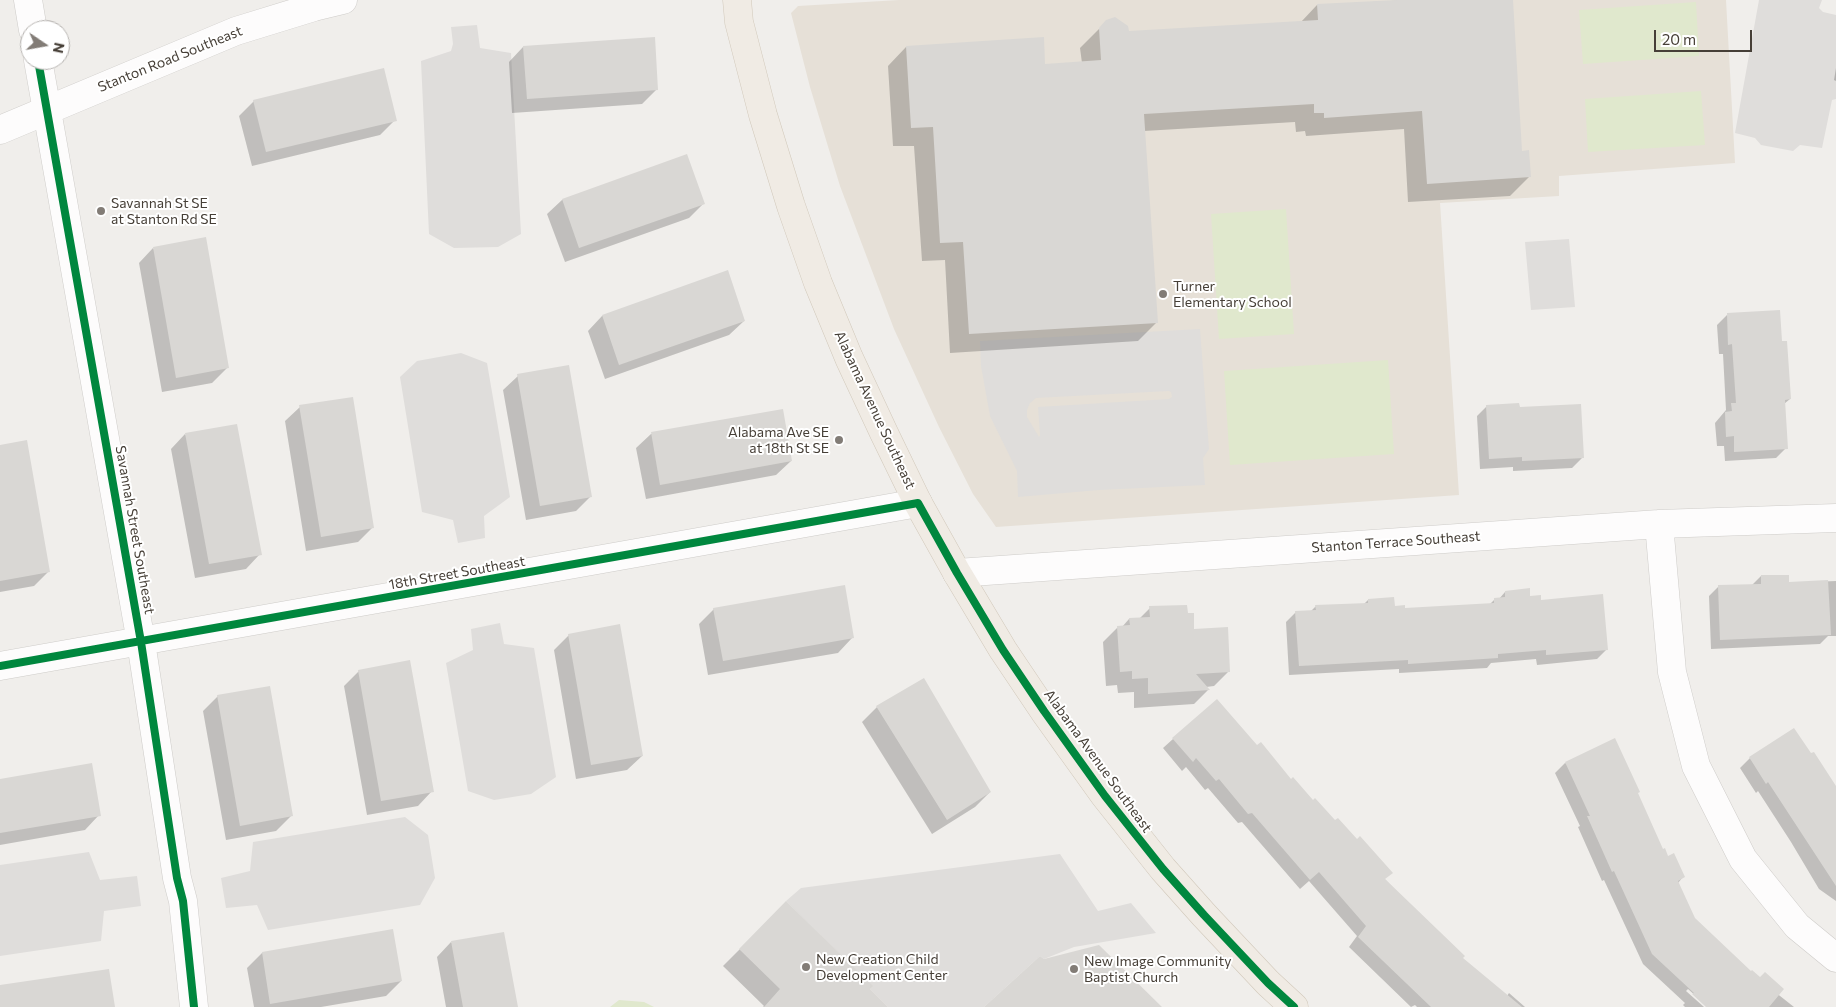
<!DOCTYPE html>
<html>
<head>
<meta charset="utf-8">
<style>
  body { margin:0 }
  #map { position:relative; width:1836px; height:1007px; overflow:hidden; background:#f0eeeb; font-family:Commissioner,sans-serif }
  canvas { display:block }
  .north { position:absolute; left:20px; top:20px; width:50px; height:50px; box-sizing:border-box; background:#fff; border:1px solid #b5b2af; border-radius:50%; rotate:102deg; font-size:14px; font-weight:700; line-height:20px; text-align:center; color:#463f37 }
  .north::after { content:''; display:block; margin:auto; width:18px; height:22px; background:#827c76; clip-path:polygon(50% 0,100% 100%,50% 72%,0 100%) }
  .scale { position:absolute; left:1654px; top:30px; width:98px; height:22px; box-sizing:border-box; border:2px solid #463f37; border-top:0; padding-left:6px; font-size:15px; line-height:18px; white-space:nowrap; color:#463f37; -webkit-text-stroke:4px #fff; paint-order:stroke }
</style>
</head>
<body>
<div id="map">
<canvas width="1836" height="1007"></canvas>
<div class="north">N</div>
<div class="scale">20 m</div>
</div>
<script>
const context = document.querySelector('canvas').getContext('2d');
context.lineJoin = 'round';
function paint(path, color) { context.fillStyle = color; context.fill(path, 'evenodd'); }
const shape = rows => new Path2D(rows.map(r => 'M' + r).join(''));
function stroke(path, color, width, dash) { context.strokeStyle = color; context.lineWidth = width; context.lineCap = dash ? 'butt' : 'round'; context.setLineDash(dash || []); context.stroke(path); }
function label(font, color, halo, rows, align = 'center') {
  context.font = font + ' Commissioner,sans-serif'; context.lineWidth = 4; context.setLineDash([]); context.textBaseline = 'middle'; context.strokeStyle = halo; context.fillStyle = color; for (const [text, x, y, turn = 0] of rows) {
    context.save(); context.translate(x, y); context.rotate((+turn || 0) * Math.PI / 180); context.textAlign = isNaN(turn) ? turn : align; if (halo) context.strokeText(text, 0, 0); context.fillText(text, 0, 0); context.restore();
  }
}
paint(shape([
  [899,0,1726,0,1735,163,1559,176,1559,196,1440,203,1459,495,996,527,973,494,939,427,894,329,840,186,810,87,791,13,798,6]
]), '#e6e0d7');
paint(shape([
  [1696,2,1699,56,1583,64,1579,10],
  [1701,91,1705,145,1588,152,1585,99],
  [1286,209,1294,334,1219,339,1211,214],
  [1388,360,1394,454,1230,465,1224,371],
  [619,1000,644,1002,654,1007,610,1007]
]), '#e0e8cd');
paint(shape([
  [1759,0,1822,0,1819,8,1823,12,1836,15,1836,99,1832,100,1822,148,1800,145,1793,151,1761,145,1755,138,1735,133],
  [477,25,480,48,511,53,521,234,498,247,454,248,429,234,421,61,451,51,453,44,451,27],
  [1569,239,1575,307,1531,310,1525,242],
  [1200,329,1209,449,1203,458,1205,485,1099,490,1018,497,1017,471,990,416,981,366,980,341],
  [1169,391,1171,392,1172,397,1169,399,1038,407,1040,435,1039,437,1027,417,1027,410,1030,403,1036,398],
  [461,353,487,363,510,497,484,516,485,538,458,543,453,520,422,512,400,377,417,361],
  [500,623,504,644,534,648,556,777,531,794,494,800,468,791,446,663,473,650,471,629],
  [405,817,428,835,435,878,420,905,268,930,257,905,226,908,221,878,250,871,253,842],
  [89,852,100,880,137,876,141,906,104,911,101,941,0,956,0,865],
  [1060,854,1098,911,1131,903,1156,933,1074,947,1044,959,1040,956,984,1007,888,1007,870,989,872,986,786,901,801,888]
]), '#dfdddb');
paint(shape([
  [1409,0,1512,0,1521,152,1529,177,1510,196,1408,202,1404,129,1306,136,1305,131,1296,132,1295,122,1144,131,1157,322,1138,341,950,353,945,260,922,261,914,146,893,146,888,66,906,47,1044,65,1082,63,1080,48,1107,21,1128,33,1301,22,1317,5],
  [523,47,657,89,642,104,512,113,509,62],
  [1836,68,1836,81,1834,80],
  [254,101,395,120,380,135,252,166,239,116],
  [686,156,703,204,689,218,565,262,547,214,562,200],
  [153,248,227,368,212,383,162,392,139,263],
  [1727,315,1781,342,1790,399,1784,404,1786,448,1776,458,1725,461,1724,446,1717,446,1715,423,1726,410,1723,354,1719,354,1717,325],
  [602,316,744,321,729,335,605,379,588,331],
  [518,376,591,496,576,511,526,520,503,390],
  [1487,406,1519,408,1582,458,1572,468,1513,471,1513,467,1480,469,1477,416],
  [300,407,372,528,358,542,306,551,285,421],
  [782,410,791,461,776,475,646,499,636,448,651,434],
  [185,434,260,554,246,569,195,578,171,449],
  [0,446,49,571,34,586,0,592],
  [1761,576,1788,583,1836,581,1836,636,1828,636,1820,644,1711,649,1709,596,1719,586,1752,585],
  [1505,592,1529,597,1607,649,1597,659,1537,665,1536,659,1491,663,1487,668,1399,673,1399,669,1289,675,1286,622,1296,612,1310,612,1316,606,1364,604,1368,600,1403,610,1490,604,1495,599,1499,599],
  [1150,608,1186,615,1193,630,1228,672,1214,686,1206,687,1208,690,1194,704,1134,708,1134,692,1118,693,1117,685,1106,686,1103,642,1118,627,1122,627,1129,619,1139,619],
  [714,609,852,638,838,653,708,675,699,624],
  [569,635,642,756,627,770,576,779,554,650],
  [359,671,432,791,418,806,367,815,344,686],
  [218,696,291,816,276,831,226,840,203,711],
  [877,707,990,792,975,807,932,834,862,722],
  [1173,739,1257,747,1461,958,1507,996,1509,993,1525,1007,1417,1007,1415,1005,1411,1007,1349,947,1357,936,1309,881,1300,889,1242,822,1238,823,1208,788,1205,790,1186,767,1182,771,1163,748],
  [1811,755,1836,788,1836,901,1819,889,1791,842,1758,791,1756,793,1740,768,1750,758],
  [1565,763,1637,794,1662,851,1683,877,1678,883,1694,919,1751,973,1794,1007,1708,1007,1688,989,1686,991,1704,1007,1685,1007,1683,1005,1685,1003,1643,964,1604,880,1602,881,1578,827,1580,826,1555,773],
  [0,780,99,815,85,830,0,845],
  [786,903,869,989,886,1007,763,1007,764,1006,723,966],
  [451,942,516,1007,446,1007,437,957],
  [262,953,401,981,386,996,321,1007,254,1007,247,968]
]), '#0003');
paint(shape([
  [1397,0,1513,0,1522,151,1529,150,1531,177,1427,184,1422,111,1324,118,1324,113,1314,113,1314,104,1144,114,1158,323,969,334,963,242,940,243,933,127,911,128,906,46,1044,37,1045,64,1101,60,1099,28,1106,20,1115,17,1128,26,1129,31,1318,20,1317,4],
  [655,37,658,90,527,99,523,46],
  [384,68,397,121,266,152,253,100],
  [687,154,705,204,579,248,562,199],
  [206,237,229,368,176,378,153,247],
  [728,270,745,321,619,365,602,315],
  [1780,310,1782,341,1787,341,1791,399,1785,400,1788,449,1734,452,1734,436,1726,437,1725,412,1732,411,1731,403,1736,403,1732,344,1728,345,1727,313],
  [569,365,592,497,540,506,517,374],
  [353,397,374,528,321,537,299,405],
  [1519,403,1520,407,1581,404,1584,458,1522,461,1522,457,1489,459,1486,405],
  [783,409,792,461,660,485,651,432],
  [237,424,262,555,209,564,185,433],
  [27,440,50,572,0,581,0,445],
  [1761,575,1789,575,1789,582,1828,580,1831,635,1720,640,1718,585,1761,584],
  [845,585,854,638,723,661,713,608],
  [1530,588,1530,596,1541,595,1541,600,1603,594,1608,650,1546,655,1546,650,1498,654,1498,658,1408,664,1408,660,1299,666,1295,611,1316,610,1315,605,1368,603,1368,599,1394,597,1395,606,1405,605,1405,608,1494,603,1494,598,1505,597,1505,591],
  [1187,605,1188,613,1194,613,1194,629,1228,627,1230,672,1196,674,1210,690,1148,694,1148,678,1132,679,1132,671,1120,672,1117,626,1130,625,1129,618,1150,617,1149,606],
  [620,624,643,756,591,765,568,634],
  [410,660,434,792,381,801,358,670],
  [924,678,991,792,947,820,876,706],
  [270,686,293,816,240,826,217,695],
  [1217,699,1257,745,1261,742,1291,779,1293,777,1313,800,1315,798,1335,820,1338,818,1357,839,1360,836,1393,873,1385,879,1465,956,1463,958,1522,1007,1431,1007,1358,937,1366,926,1319,872,1310,880,1252,813,1248,814,1219,779,1216,781,1196,758,1193,762,1172,738],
  [1794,728,1811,753,1814,752,1836,786,1836,886,1768,782,1766,784,1749,757],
  [1615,738,1640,792,1638,793,1663,849,1665,848,1668,856,1674,853,1685,877,1678,881,1695,918,1751,971,1752,970,1760,977,1765,972,1784,989,1769,1007,1706,1007,1692,994,1694,993,1652,954,1614,871,1612,872,1587,816,1590,816,1565,762],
  [92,763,101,816,0,833,0,779],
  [786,901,873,986,870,989,888,1007,764,1007,780,989,739,949],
  [393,929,402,981,270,1004,262,952],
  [504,932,518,1007,463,1007,451,941],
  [1099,945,1162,1007,984,1007,1040,956,1044,959],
  [109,969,115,1007,0,1007,0,985]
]), '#d9d7d4');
const minor = shape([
  [28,0,33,30],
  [38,60,141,642,177,878,183,901,194,1007],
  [0,130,236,31,314,7,343,0],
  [1659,524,1672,672,1696,766,1743,859,1797,926,1836,958],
  [957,573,1659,524,1836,518],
  [0,666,918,503]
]);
const major = shape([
  [737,0,739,22,763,115,791,206,818,283,849,358,884,433,918,503,957,573,1003,650,1044,711,1105,796,1163,869,1204,915,1268,983,1294,1007]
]);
stroke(minor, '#ceccc9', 29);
stroke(major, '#d1c8ba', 29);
stroke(minor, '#fdfcfc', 28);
stroke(major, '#f0ebe4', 28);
stroke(shape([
  [38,60,141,642,177,878,183,901,194,1007],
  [0,666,918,503,957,573,1003,650,1044,711,1105,796,1163,869,1204,915,1268,983,1294,1007]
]), '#00873e', 8);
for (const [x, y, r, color] of [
  [101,211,5,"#827c76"],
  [1163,294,5,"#827c76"],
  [839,440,5,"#827c76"],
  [806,967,5,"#827c76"],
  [1074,969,5,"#827c76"]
]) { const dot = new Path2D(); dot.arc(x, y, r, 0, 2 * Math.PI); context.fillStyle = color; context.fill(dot); stroke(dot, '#fff', 2); }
label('14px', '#463f37', '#fff', [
  ["Stanton Road Southeast",170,59,-22],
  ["Alabama Avenue Southeast",875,410,65],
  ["Savannah Street Southeast",135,530,80],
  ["Stanton Terrace Southeast",1396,542,-4],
  ["18th Street Southeast",457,573,-10],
  ["Alabama Avenue Southeast",1098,761,54]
]);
label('14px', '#463f37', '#fff', [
  ["Savannah St SE",111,203],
  ["at Stanton Rd SE",111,219],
  ["Turner",1173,286],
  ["Elementary School",1173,302],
  ["Alabama Ave SE",829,432,"right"],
  ["at 18th St SE",829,448,"right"],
  ["New Creation Child",816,959],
  ["Development Center",816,975],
  ["New Image Community",1084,961],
  ["Baptist Church",1084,977]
], 'left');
</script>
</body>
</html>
